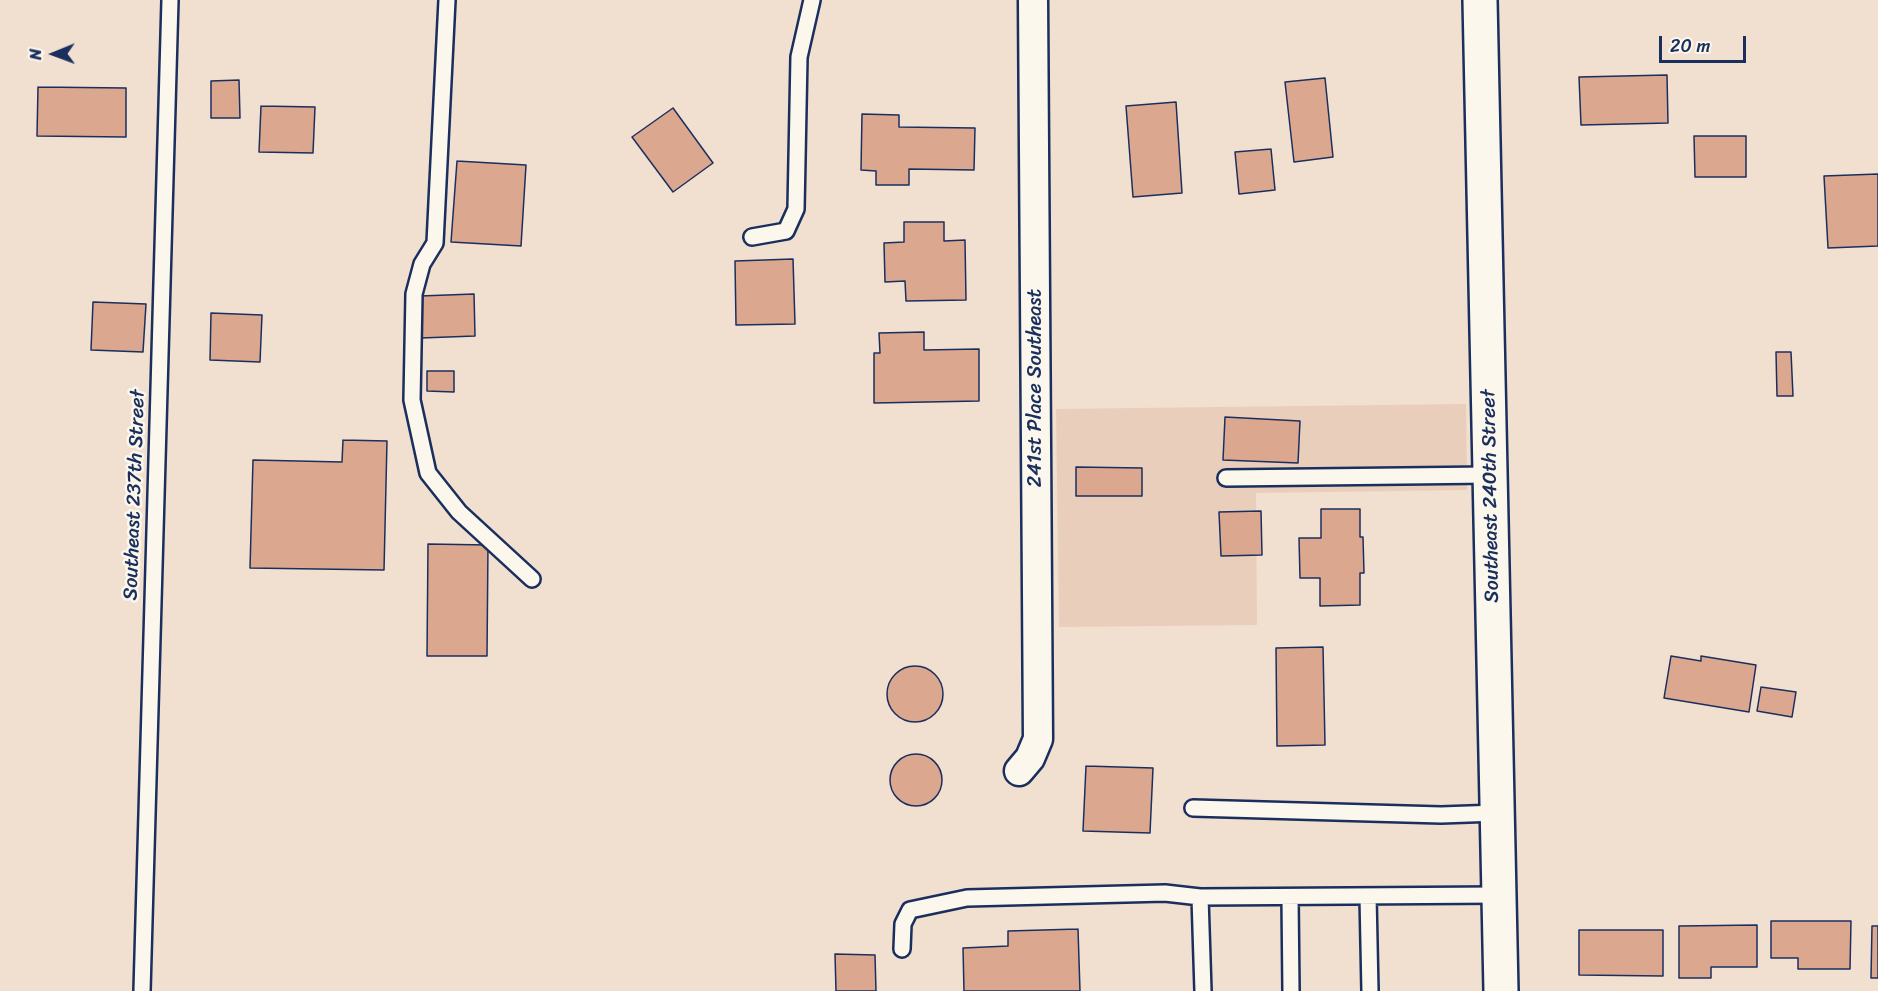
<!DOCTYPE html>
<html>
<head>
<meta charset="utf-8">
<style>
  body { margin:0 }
  #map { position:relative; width:1878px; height:991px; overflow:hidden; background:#f1dfd0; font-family:Sriracha,sans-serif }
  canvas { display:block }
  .north { position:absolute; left:24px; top:24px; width:60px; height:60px; -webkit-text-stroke:4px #fbf7ec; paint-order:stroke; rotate:269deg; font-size:16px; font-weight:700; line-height:24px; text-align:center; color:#1b2f5e }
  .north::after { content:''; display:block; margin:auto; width:21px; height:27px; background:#1b2f5e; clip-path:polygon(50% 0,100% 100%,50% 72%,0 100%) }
  .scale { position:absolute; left:1659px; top:36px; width:87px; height:27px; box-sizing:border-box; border:3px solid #1b2f5e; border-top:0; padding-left:8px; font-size:18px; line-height:21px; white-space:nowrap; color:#1b2f5e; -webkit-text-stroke:4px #fbf7ec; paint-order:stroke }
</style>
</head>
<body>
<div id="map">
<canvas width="1878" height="991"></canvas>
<div class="north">N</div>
<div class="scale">20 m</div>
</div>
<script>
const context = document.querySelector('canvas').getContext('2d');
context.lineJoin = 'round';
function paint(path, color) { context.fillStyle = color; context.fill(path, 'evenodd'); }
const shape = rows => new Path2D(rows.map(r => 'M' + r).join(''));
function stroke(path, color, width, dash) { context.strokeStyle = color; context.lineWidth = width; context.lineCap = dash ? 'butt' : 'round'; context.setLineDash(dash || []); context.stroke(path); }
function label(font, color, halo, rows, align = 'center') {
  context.font = font + ' Sriracha,sans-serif'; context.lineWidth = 5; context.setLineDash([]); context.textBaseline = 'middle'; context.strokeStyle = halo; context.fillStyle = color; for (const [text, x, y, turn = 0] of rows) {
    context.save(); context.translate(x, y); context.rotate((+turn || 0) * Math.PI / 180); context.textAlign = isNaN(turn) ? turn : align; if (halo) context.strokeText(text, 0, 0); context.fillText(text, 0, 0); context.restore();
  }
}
paint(shape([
  [1466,404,1467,490,1256,493,1257,625,1059,627,1056,409]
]), '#eacebc');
const building = shape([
  [1667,75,1668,123,1581,125,1579,77,1667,75],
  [1325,78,1333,157,1294,162,1285,82,1325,78],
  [239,80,240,118,211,118,211,81,239,80],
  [38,87,126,88,126,137,37,136,38,87],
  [1176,102,1182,193,1133,197,1126,106,1176,102],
  [261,106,315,107,313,153,259,152,261,106],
  [673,108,713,163,673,192,632,137,673,108],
  [862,114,899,115,899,127,975,128,974,170,909,169,909,185,876,185,876,171,861,170,862,114],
  [1694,136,1746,136,1746,177,1695,177,1694,136],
  [1271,149,1275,190,1239,194,1235,152,1271,149],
  [457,161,526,165,521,246,451,242,457,161],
  [1878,174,1878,246,1828,248,1824,176,1878,174],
  [904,222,944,222,944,241,965,240,966,300,906,301,905,281,885,282,884,243,904,242,904,222],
  [793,259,795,324,736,325,735,261,793,259],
  [474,294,475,336,421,338,420,296,474,294],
  [93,302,146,304,143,352,91,350,93,302],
  [211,313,262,315,260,362,210,360,211,313],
  [924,332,924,350,979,349,979,401,874,403,874,353,880,353,879,333,924,332],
  [1776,352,1791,352,1793,396,1777,396,1776,352],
  [427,371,454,371,454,392,427,391,427,371],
  [1225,417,1300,421,1298,463,1223,460,1225,417],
  [343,440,387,441,384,570,250,568,253,460,342,462,343,440],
  [1076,467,1142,468,1142,496,1076,496,1076,467],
  [1321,509,1360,509,1360,537,1363,537,1364,573,1360,573,1360,605,1320,606,1320,578,1300,578,1299,538,1321,538,1321,509],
  [1261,511,1262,555,1221,556,1219,512,1261,511],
  [428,544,488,545,487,656,427,656,428,544],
  [1323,647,1325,745,1277,746,1276,648,1323,647],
  [1671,656,1701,661,1701,656,1756,665,1749,712,1664,698,1671,656],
  '887 694a28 28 0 1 1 56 0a28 28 0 1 1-56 0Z',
  [1761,687,1796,692,1792,717,1757,711,1761,687],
  '890 780a26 26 0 1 1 52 0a26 26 0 1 1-52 0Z',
  [1086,766,1153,768,1150,833,1083,831,1086,766],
  [1771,921,1851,921,1850,969,1798,969,1798,958,1771,958,1771,921],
  [1757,925,1757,967,1711,967,1711,978,1679,978,1679,926,1757,925],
  [1872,926,1878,926,1878,978,1871,978,1872,926],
  [1078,929,1080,991,964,991,963,948,1008,946,1008,931,1078,929],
  [1579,930,1663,930,1663,976,1579,975,1579,930],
  [835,954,875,955,876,991,836,991,835,954]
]);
paint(building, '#dba78f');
stroke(building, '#1b2f5e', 1.5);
const service = shape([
  [447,0,435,243,422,264,414,294,412,400,428,473,459,512,532,579],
  [752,237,786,231,796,209,799,57,812,0],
  [1226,478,1490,475],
  [1193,808,1441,815,1497,813],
  [1368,896,1370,991],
  [1290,897,1291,991],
  [902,949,903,924,910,910,967,898,1165,893,1200,897],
  [142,991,170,0],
  [1203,991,1200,897,1499,895]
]);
const minor = shape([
  [1019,771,1030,758,1038,739,1033,0]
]);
const secondary = shape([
  [1480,0,1501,991]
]);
stroke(service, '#1b2f5e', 20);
stroke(minor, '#1b2f5e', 33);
stroke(secondary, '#1b2f5e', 38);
stroke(service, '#fbf7ec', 15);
stroke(minor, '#fbf7ec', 28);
stroke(secondary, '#fbf7ec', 33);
label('20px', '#1b2f5e', '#fbf7ec', [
  ["241st Place Southeast",1036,388,-90],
  ["Southeast 237th Street",135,495,-88],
  ["Southeast 240th Street",1491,496,-91]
]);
</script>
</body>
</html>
